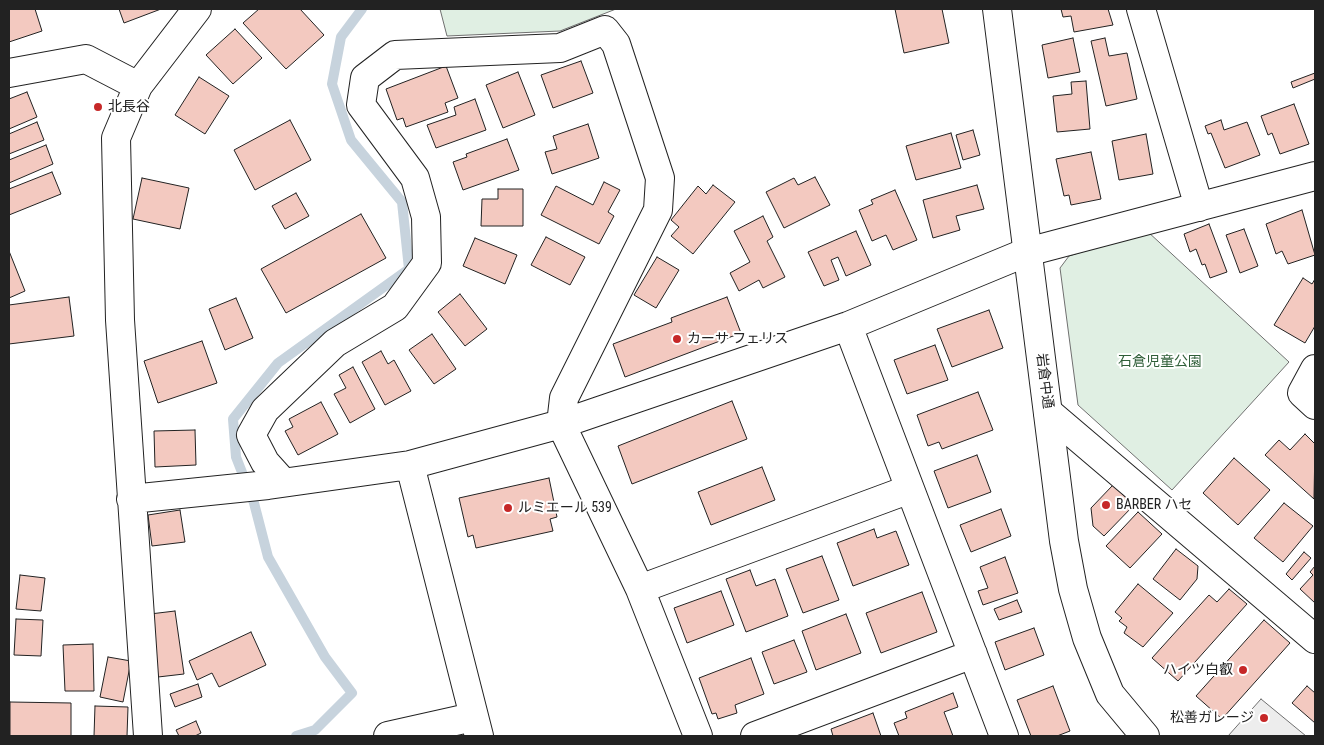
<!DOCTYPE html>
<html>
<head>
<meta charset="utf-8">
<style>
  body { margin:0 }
  #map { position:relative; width:1324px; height:745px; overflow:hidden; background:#fff; font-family:"Roboto Condensed",sans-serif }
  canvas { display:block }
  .frame { position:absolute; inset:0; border:10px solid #222; pointer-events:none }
</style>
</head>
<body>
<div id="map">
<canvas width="1324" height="745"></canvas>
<div class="frame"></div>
</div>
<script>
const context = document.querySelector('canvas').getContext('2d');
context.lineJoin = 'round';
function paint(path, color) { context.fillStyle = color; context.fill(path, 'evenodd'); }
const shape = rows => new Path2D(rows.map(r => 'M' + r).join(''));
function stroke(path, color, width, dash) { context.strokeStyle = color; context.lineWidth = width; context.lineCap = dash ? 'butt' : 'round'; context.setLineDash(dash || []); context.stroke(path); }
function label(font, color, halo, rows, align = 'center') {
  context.font = font + ' "Roboto Condensed","Noto Sans JP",sans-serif'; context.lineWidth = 4; context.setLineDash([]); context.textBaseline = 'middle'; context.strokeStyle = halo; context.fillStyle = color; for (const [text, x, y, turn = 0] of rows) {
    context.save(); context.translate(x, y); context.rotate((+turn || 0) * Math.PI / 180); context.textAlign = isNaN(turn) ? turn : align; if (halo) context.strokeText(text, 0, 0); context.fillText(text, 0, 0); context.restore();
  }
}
const green = shape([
  [440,9,616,9,560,31,447,36,440,9],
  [1147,231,1289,362,1172,490,1078,405,1060,268,1069,256,1147,231]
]);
paint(green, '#e0efe3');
stroke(green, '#6f6f6f', 1);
const parking = shape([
  [1261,699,1306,736,1228,736,1261,699]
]);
paint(parking, '#ededed');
stroke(parking, '#6f6f6f', 1);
stroke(shape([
  [296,736,315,730,352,693,325,657,268,557,254,503,236,457,233,419,278,363,409,269,402,202,351,140,332,84,341,37,362,9]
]), '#c7d3dd', 10);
const building = shape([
  [9,9,35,9,42,31,9,42,9,9],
  [119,9,161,9,124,23,119,9],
  [259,9,300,9,324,35,286,69,243,23,259,9],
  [895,9,942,9,949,43,904,53,895,9],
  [1061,9,1108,9,1113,25,1074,32,1071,16,1063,17,1061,9],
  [235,29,262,58,233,84,206,55,235,29],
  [1073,38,1080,72,1048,78,1042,45,1073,38],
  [1105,38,1109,56,1127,53,1137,99,1106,106,1091,41,1105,38],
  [581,61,593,93,553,108,541,75,581,61],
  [446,66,458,98,445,103,448,112,406,127,403,118,397,120,386,89,446,66],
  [518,72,535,115,503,128,486,85,518,72],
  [1315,73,1315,79,1293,88,1291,82,1315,73],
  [199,77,229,96,205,134,175,115,199,77],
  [1086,81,1090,129,1057,132,1053,96,1072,94,1071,82,1086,81],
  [27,92,37,117,9,129,9,99,27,92],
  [475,99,486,130,436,148,427,125,456,115,454,107,475,99],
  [1294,104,1309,144,1280,154,1272,133,1268,135,1261,116,1294,104],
  [290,120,311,160,255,190,234,150,290,120],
  [1221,120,1224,130,1247,122,1260,155,1225,168,1211,133,1208,134,1205,126,1221,120],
  [37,122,44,140,9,154,9,134,37,122],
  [588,124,599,158,552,174,545,152,557,149,553,136,588,124],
  [973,130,980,155,963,160,956,135,973,130],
  [951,133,961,168,916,180,906,146,951,133],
  [1146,134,1153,174,1119,180,1112,141,1146,134],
  [507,139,519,170,463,190,453,162,467,157,466,154,507,139],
  [46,145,53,164,9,183,9,160,46,145],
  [1091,152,1101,199,1071,205,1069,195,1064,196,1056,159,1091,152],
  [52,172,61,194,9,215,9,189,52,172],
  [815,177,830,205,784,228,766,192,794,178,798,185,815,177],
  [142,178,189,188,180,229,133,219,142,178],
  [604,182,620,190,608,212,614,216,599,244,541,215,556,186,593,205,604,182],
  [713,185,735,202,693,254,671,236,679,227,671,220,698,186,706,194,713,185],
  [977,185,984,209,956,216,960,230,933,238,923,200,977,185],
  [498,189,523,189,523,226,481,226,482,199,498,199,498,189],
  [895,190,917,240,893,250,886,235,872,241,859,210,873,204,871,200,895,190],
  [296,193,309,216,285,229,272,206,296,193],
  [1302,210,1315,255,1288,264,1282,251,1276,254,1266,224,1302,210],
  [361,214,386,258,286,313,261,269,361,214],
  [763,216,773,237,767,241,785,277,763,288,759,280,739,291,730,273,750,262,734,231,763,216],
  [1209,224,1227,272,1210,278,1205,264,1202,265,1196,249,1190,252,1184,234,1209,224],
  [1244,229,1258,266,1240,273,1226,235,1244,229],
  [856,231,871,265,846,276,838,257,831,260,839,280,824,286,808,252,856,231],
  [546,237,585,257,570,285,531,265,546,237],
  [475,238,517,255,505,284,463,266,475,238],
  [9,251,25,291,9,298,9,251],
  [657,257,679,270,656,308,634,295,657,257],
  [1303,278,1312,284,1315,279,1315,326,1305,343,1274,325,1303,278],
  [460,294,487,329,465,346,438,312,460,294],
  [69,297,74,336,9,344,9,305,69,297],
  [727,297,741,333,625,377,613,344,672,322,671,318,727,297],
  [236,298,253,338,225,350,209,309,236,298],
  [989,310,1003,348,952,367,937,329,989,310],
  [432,334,456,369,434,384,409,350,432,334],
  [202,341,217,383,158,403,144,361,202,341],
  [935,345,948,380,907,394,894,360,935,345],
  [381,351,388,364,394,360,411,391,385,405,362,362,381,351],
  [353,367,375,409,350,423,334,394,346,388,339,375,353,367],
  [978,392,993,430,942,449,939,442,928,446,917,415,978,392],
  [732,401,747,439,632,484,618,446,732,401],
  [321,402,338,434,298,455,285,431,293,427,289,419,321,402],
  [195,430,196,465,155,467,154,431,195,430],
  [1305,434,1315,444,1314,499,1265,455,1279,440,1290,450,1305,434],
  [977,455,991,492,948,508,934,471,977,455],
  [1234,458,1270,490,1238,525,1203,493,1234,458],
  [762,467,775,500,711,525,698,492,762,467],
  [549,478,557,517,550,519,553,531,476,548,473,535,468,537,459,498,549,478],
  [1113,485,1134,505,1104,536,1093,526,1091,508,1113,485],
  [1284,503,1313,526,1283,562,1254,538,1284,503],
  [1001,509,1011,536,971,552,960,525,1001,509],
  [180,510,185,542,152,546,148,515,180,510],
  [1138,512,1162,534,1130,568,1106,546,1138,512],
  [874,529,877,538,896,531,909,565,853,586,837,543,874,529],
  [1176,549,1198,566,1197,579,1180,600,1153,579,1176,549],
  [1304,552,1311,558,1292,580,1286,574,1304,552],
  [822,556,839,600,803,613,786,569,822,556],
  [1005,557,1018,593,983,605,978,591,988,588,980,567,1005,557],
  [1315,566,1315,603,1300,589,1313,575,1310,572,1315,566],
  [750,570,756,586,775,579,788,616,746,632,726,579,750,570],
  [20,575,45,578,41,611,16,609,20,575],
  [1138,584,1173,613,1143,647,1124,633,1127,627,1119,621,1122,618,1115,612,1138,584],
  [1229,589,1247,604,1178,681,1152,658,1209,595,1217,602,1229,589],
  [721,591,734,625,687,643,674,608,721,591],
  [922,592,937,632,881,653,866,613,922,592],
  [1017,600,1022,612,999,620,994,609,1017,600],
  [175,611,184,674,158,677,150,614,175,611],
  [846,614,861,653,816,670,802,631,846,614],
  [16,619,43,620,41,656,14,655,16,619],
  [1264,620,1290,643,1222,719,1196,696,1264,620],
  [1034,628,1044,655,1005,670,995,642,1034,628],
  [251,632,266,665,219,687,212,673,197,680,189,661,251,632],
  [794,640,807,672,774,684,762,652,794,640],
  [93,644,94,691,65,691,63,645,93,644],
  [108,657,131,661,123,702,100,697,108,657],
  [751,658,764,694,735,705,737,713,718,719,716,713,712,714,699,678,751,658],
  [198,684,202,697,175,707,170,694,198,684],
  [1053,686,1070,731,1057,736,1031,736,1017,700,1053,686],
  [1307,686,1315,693,1315,723,1292,703,1307,686],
  [953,693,958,707,944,712,953,736,899,736,894,723,907,718,905,712,953,693],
  [10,702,71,703,71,736,10,736,10,702],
  [95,706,128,707,127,736,94,736,95,706],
  [873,713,881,736,833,736,831,729,873,713],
  [196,721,201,733,195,736,179,736,176,730,196,721]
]);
paint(building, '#f3c9c0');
stroke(building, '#222', 1);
const minor = shape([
  [1141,9,1199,207],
  [9,73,86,59,138,86],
  [848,326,1004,736],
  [1315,369,1302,393,1315,405],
  [1048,412,1315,639],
  [410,465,479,736],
  [283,482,265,462,251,435,265,410,335,343,395,307,427,263,426,217,415,178,361,105,365,78,395,55,560,48,605,30,616,44,660,178,658,210,564,398,561,424,640,589,698,736],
  [131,499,268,485,410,465,561,424,848,326,1027,252,1315,176],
  [640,589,910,489],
  [148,736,120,320,116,138,138,86,197,9],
  [388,736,473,717],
  [755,736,973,654]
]);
const tertiary = shape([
  [997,9,1064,541,1073,589,1087,638,1110,694,1145,736]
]);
stroke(minor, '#222', 30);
stroke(tertiary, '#222', 30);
stroke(minor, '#fff', 28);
stroke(tertiary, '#fff', 28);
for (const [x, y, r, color] of [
  [98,107,5,"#c62828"],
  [677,339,5,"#c62828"],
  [1106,505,5,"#c62828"],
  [508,508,5,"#c62828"],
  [1243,670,5,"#c62828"],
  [1264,718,5,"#c62828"]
]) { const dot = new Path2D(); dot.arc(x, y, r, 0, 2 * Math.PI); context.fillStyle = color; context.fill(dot); stroke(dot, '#fff', 2); }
label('14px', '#222', '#fff', [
  ["北長谷",108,107],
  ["カーサ フェリス",687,339],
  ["BARBER ハセ",1116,505],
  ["ルミエール 539",518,508],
  ["ハイツ白叡",1233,670,"right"],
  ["松善ガレージ",1254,718,"right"]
], 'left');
label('14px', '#2f5e38', '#fff', [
  ["石倉児童公園",1160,362]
]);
label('14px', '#222', '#fff', [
  ["岩倉中通",1044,381,83]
]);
</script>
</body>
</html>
